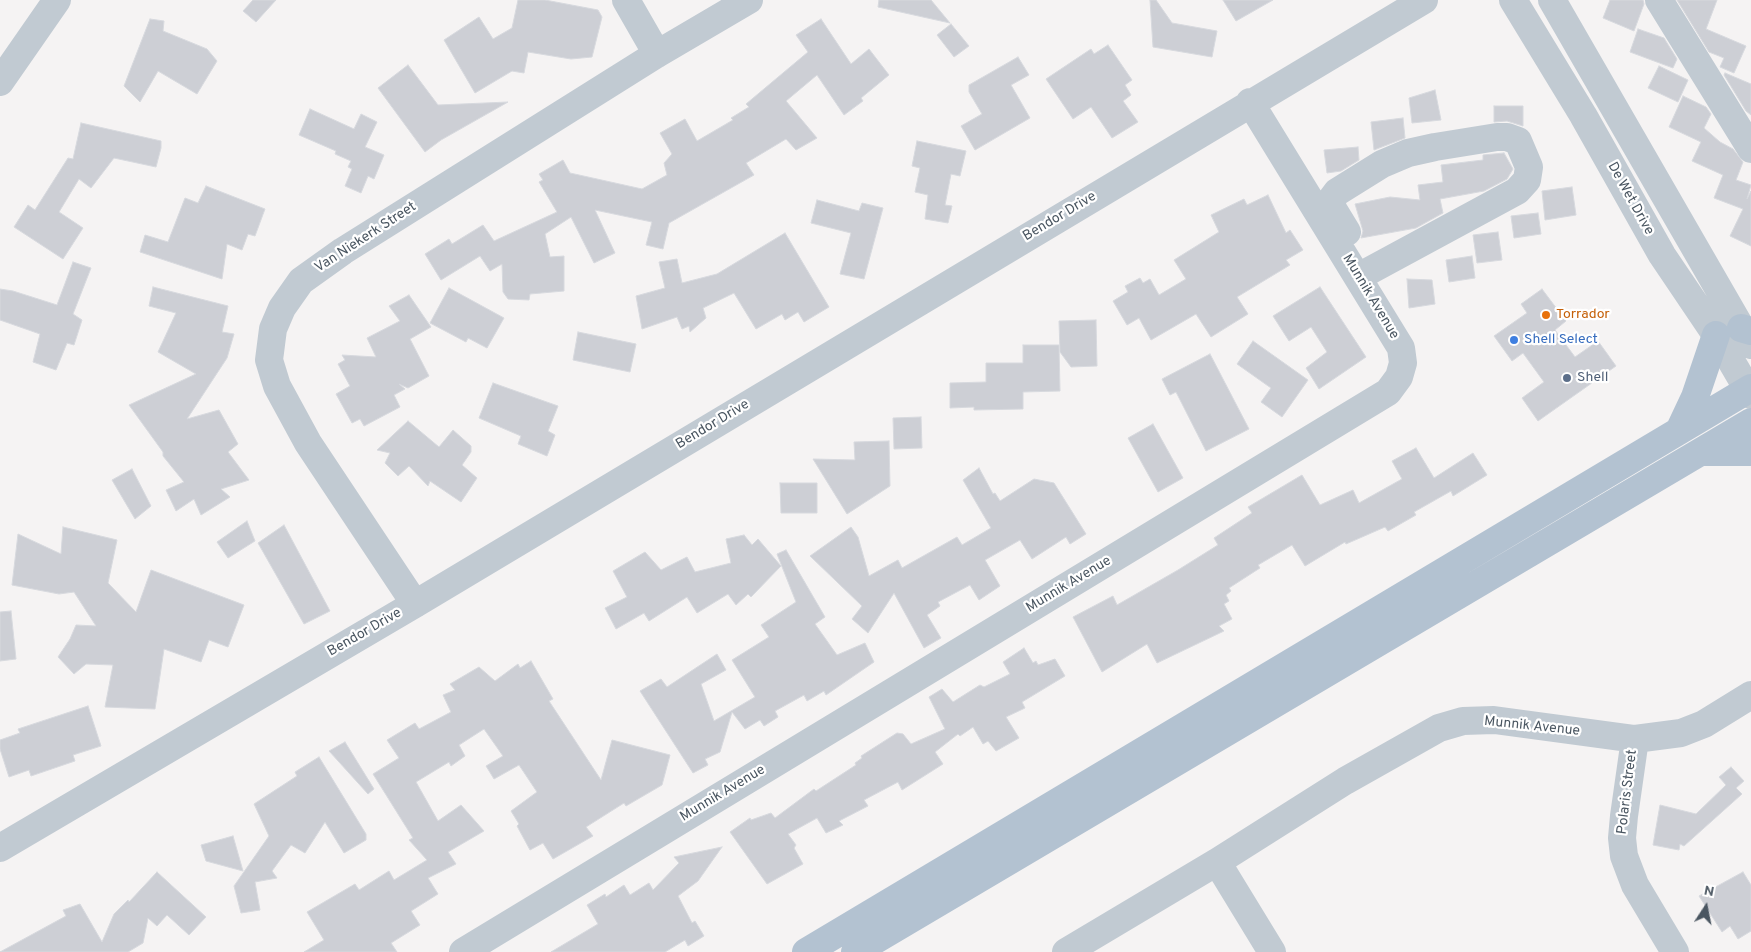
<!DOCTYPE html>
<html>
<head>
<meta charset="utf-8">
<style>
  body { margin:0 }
  #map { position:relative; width:1751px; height:952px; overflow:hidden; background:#f5f3f3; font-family:Overpass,sans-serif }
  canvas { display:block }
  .north { position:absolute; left:1681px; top:882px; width:50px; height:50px; -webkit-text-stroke:4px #fff; paint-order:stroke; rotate:11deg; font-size:14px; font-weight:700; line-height:20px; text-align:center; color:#4a5661 }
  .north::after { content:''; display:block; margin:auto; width:18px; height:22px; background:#4a5661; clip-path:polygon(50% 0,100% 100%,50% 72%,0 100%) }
</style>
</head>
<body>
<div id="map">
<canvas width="1751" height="952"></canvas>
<div class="north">N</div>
</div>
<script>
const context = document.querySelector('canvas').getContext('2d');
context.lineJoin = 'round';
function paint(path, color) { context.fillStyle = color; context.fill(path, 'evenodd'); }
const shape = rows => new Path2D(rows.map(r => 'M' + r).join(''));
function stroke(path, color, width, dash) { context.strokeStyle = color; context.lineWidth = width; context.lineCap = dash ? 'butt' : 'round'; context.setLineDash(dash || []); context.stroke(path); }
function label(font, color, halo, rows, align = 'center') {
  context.font = font + ' Overpass,sans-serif'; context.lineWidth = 4.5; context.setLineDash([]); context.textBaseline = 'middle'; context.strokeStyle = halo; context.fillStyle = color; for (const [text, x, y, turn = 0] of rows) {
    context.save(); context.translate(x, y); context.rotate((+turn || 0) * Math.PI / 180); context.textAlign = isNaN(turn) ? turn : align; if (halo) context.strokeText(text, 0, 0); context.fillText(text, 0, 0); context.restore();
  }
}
const building = shape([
  [253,0,276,0,256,22,243,11,253,0],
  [518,0,545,0,598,10,602,17,592,57,571,59,528,52,524,73,512,71,475,93,444,40,479,17,493,39,512,28,518,0],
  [879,0,931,0,950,23,878,7,879,0],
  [1150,0,1156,0,1172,23,1217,31,1212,57,1153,47,1150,0],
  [1223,0,1273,0,1236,21,1223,0],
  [1610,0,1643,0,1644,4,1634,31,1603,18,1610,0],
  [1677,0,1717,0,1706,29,1746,46,1734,73,1720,67,1724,58,1709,52,1677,0],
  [150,19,164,21,163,31,207,49,217,61,197,94,158,71,140,102,124,86,150,19],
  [821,19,851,64,869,49,889,75,861,98,863,101,844,115,817,75,786,101,817,138,796,150,786,139,746,163,754,175,669,223,663,249,646,245,652,222,595,210,615,253,594,263,571,217,545,234,550,257,564,256,564,291,530,294,529,300,508,299,503,292,502,264,490,271,480,256,441,280,425,254,449,239,452,244,483,225,494,241,557,212,539,182,543,180,539,174,563,160,570,173,642,189,667,175,664,163,672,154,660,133,685,119,697,141,733,120,731,118,749,107,746,104,808,52,796,35,821,19],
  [951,24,969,46,954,57,937,35,951,24],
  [1638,29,1664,38,1677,59,1673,68,1630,52,1638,29],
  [1108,45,1132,80,1125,85,1131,95,1123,101,1138,122,1112,138,1091,107,1073,119,1046,79,1091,49,1094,54,1108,45],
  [1018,57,1029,75,1011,85,1030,118,975,150,961,126,982,114,969,92,969,85,1018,57],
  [408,65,438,105,508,102,441,140,425,152,378,88,408,65],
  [1659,66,1688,80,1678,102,1648,88,1659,66],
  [1725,73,1751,84,1751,115,1746,111,1724,75,1725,73],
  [1435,90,1441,120,1412,123,1409,98,1435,90],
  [1683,96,1706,107,1711,114,1704,128,1720,142,1733,149,1743,162,1736,180,1751,185,1747,199,1751,191,1751,246,1730,236,1743,209,1714,198,1723,175,1692,161,1701,142,1669,127,1683,96],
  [1494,106,1523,106,1523,126,1507,121,1494,122,1494,106],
  [310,109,354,129,361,114,377,122,365,147,384,155,374,179,368,176,361,193,345,186,352,169,348,167,351,161,335,154,336,151,299,135,310,109],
  [1403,118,1405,138,1374,150,1371,122,1403,118],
  [81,123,161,141,161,148,156,167,114,158,91,188,79,179,59,212,83,228,63,259,14,227,28,205,35,210,68,158,73,159,81,123],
  [917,141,966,151,960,176,951,174,945,205,952,206,948,223,925,219,928,195,915,192,920,168,912,166,917,141],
  [1358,147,1359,160,1341,171,1327,173,1324,150,1358,147],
  [1504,153,1513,169,1507,179,1484,191,1440,199,1443,213,1416,228,1361,238,1363,231,1355,204,1390,197,1420,200,1418,185,1443,182,1441,165,1483,160,1483,155,1504,153],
  [206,186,265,209,255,236,248,234,242,250,227,244,222,279,140,252,145,235,168,242,185,198,198,203,206,186],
  [1572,187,1576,215,1545,220,1542,191,1572,187],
  [1268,195,1286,233,1290,230,1303,250,1286,260,1290,265,1237,297,1248,314,1211,337,1196,314,1151,340,1139,318,1127,325,1113,301,1128,292,1125,286,1140,278,1143,283,1150,279,1159,295,1186,279,1174,260,1219,232,1211,215,1244,199,1247,205,1268,195],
  [817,200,859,211,862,203,883,208,864,279,840,274,851,233,811,223,817,200],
  [1538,213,1541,234,1514,238,1511,216,1538,213],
  [1498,232,1502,260,1477,263,1473,235,1498,232],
  [785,233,829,307,804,322,798,312,785,320,782,314,756,329,734,293,703,308,706,318,690,332,689,326,682,329,677,317,642,329,636,296,665,288,659,262,677,259,682,283,717,274,785,233],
  [1472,256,1475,278,1449,282,1446,260,1472,256],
  [73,262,91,268,73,314,82,320,74,345,67,343,56,370,33,362,40,334,0,320,0,289,13,291,57,305,73,262],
  [1407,279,1432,280,1435,304,1409,308,1407,279],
  [153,287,228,306,222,332,234,334,227,358,187,419,219,410,238,444,228,452,249,480,221,489,230,497,201,515,194,499,176,511,166,490,184,482,163,456,163,452,129,405,196,374,158,352,176,313,149,306,153,287],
  [1320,287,1366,357,1319,389,1306,368,1327,352,1311,327,1289,341,1273,316,1320,287],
  [449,288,504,318,487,348,468,338,466,342,430,323,449,288],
  [1542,289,1566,321,1555,330,1575,357,1598,341,1616,366,1538,421,1522,398,1544,382,1523,353,1512,361,1494,336,1527,313,1521,304,1542,289],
  [409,295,431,327,410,339,429,376,408,388,399,384,405,389,394,395,400,407,364,426,360,419,352,423,336,394,350,386,338,364,345,360,342,355,376,357,367,338,400,321,389,306,409,295],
  [1096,320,1097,366,1071,367,1060,352,1059,321,1096,320],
  [578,332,636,344,630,372,573,360,578,332],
  [1253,341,1308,380,1282,417,1261,402,1271,388,1237,364,1253,341],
  [1023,345,1059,345,1060,391,1023,392,1023,409,974,410,974,407,950,408,950,383,986,382,986,363,1023,363,1023,345],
  [1210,354,1249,429,1206,451,1176,392,1170,395,1162,379,1210,354],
  [493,383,558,406,548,431,555,435,547,456,518,444,521,436,479,418,493,383],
  [921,417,922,448,894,449,893,418,921,417],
  [408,421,439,447,453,430,471,446,471,452,462,465,477,478,461,502,430,481,428,486,409,466,398,476,385,463,390,453,377,450,408,421],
  [1153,424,1183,478,1158,492,1128,438,1153,424],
  [889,441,890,486,847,514,813,459,855,460,854,442,889,441],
  [1416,448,1434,478,1473,453,1487,475,1453,496,1451,491,1414,512,1416,515,1388,531,1385,527,1346,544,1345,542,1305,566,1292,545,1258,565,1260,568,1229,588,1231,591,1226,595,1229,601,1224,604,1232,619,1219,626,1224,631,1157,663,1147,644,1102,672,1073,617,1113,596,1117,605,1178,570,1218,545,1214,538,1252,513,1248,507,1302,475,1320,505,1353,490,1359,503,1402,479,1392,461,1416,448],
  [979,468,993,494,995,493,1000,501,1034,479,1054,483,1086,534,1070,544,1066,537,1032,559,1020,540,985,560,1000,586,979,600,970,585,938,602,940,606,927,615,941,638,924,648,894,593,868,633,852,619,862,606,810,556,851,527,858,537,869,576,898,560,902,568,957,537,962,545,991,528,963,480,979,468],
  [132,469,151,506,135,519,112,480,132,469],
  [780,483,817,483,817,513,781,513,780,483],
  [247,521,255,541,228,558,217,542,247,521],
  [284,525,330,611,304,624,258,543,284,525],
  [63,527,117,540,108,583,136,612,151,570,244,605,228,647,209,640,201,662,164,649,155,709,105,707,113,665,86,664,74,674,58,657,70,639,76,625,96,626,74,592,59,594,12,585,18,534,61,554,63,527],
  [744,535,752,545,758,539,781,566,751,597,748,594,736,605,728,594,697,613,687,597,649,621,644,613,616,629,605,608,627,597,613,571,645,552,661,570,687,557,695,572,731,563,726,539,744,535],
  [786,550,825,617,815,624,837,655,865,643,874,662,826,695,824,691,807,701,804,695,775,711,778,717,764,726,760,720,745,729,732,712,720,752,705,759,708,765,693,773,640,691,661,679,667,687,717,654,726,670,701,684,714,721,755,697,732,660,769,637,761,625,796,602,777,554,786,550],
  [11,611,16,659,0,661,0,612,11,611],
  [1024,648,1033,663,1036,661,1038,665,1055,659,1065,676,1022,702,1025,708,1006,717,1019,738,996,751,988,741,983,744,973,727,960,736,958,734,935,752,943,764,902,790,898,782,864,800,868,806,839,821,843,825,826,833,817,818,788,834,796,845,794,848,803,864,767,884,730,832,750,818,751,820,771,813,775,818,814,789,816,791,856,765,855,763,862,758,861,756,897,733,903,734,911,744,945,729,929,697,942,689,953,702,980,685,984,687,1010,674,1003,662,1024,648],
  [531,661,553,699,549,701,601,780,612,740,670,755,662,785,626,806,624,803,586,827,593,836,553,859,543,843,530,850,517,826,519,824,511,811,537,792,519,765,494,779,486,766,503,756,484,729,459,745,465,756,451,766,449,762,416,782,438,821,461,805,484,831,448,852,456,864,428,878,438,894,411,911,420,925,391,943,397,952,304,952,324,940,307,912,355,884,359,890,389,871,394,880,427,860,409,840,413,838,373,774,399,758,387,740,415,723,419,729,451,712,443,695,455,690,450,684,479,667,495,681,518,664,520,668,531,661],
  [88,706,101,746,73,755,75,761,31,776,29,770,9,777,0,749,0,740,20,733,18,729,88,706],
  [345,742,374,789,368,794,329,751,345,742],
  [319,757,366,834,366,840,344,853,325,822,305,853,291,845,272,871,277,878,255,882,260,910,241,913,234,886,269,836,254,804,297,776,295,772,319,757],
  [1731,767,1744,781,1736,788,1742,794,1684,846,1680,844,1679,850,1653,845,1660,805,1696,814,1726,785,1719,777,1731,767],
  [233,836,243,871,206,861,201,845,233,836],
  [722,847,698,881,678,896,692,923,695,921,704,936,688,946,685,940,665,952,551,952,598,924,587,905,605,894,606,897,624,885,630,895,649,883,653,890,679,863,674,857,722,847],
  [157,872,206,917,189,935,167,915,157,926,148,918,143,943,128,952,0,952,66,916,63,910,80,904,102,942,114,914,128,900,129,902,157,872],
  [1743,872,1751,885,1751,931,1738,939,1730,926,1722,932,1699,896,1743,872]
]);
paint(building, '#cdcfd5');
stroke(building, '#d7d9de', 1);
stroke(shape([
  [626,0,657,54],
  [1513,0,1583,115,1662,255,1716,335,1751,395],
  [1552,0,1751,345],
  [1659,0,1751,149],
  [0,82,57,0],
  [1347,232,1333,209,1331,200,1337,192,1382,164,1408,153,1435,147,1497,137,1507,137,1518,141,1529,167,1527,180,1517,191,1358,277],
  [415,604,308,443,277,386,269,360,273,329,282,308,301,281,343,251,657,54,749,0],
  [1635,739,1624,816,1622,838,1624,856,1635,885,1675,952],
  [0,848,415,604,1424,0],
  [1217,862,1272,952],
  [463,952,1388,392,1399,377,1403,363,1401,348,1250,102],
  [1066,952,1217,862,1345,781,1439,728,1463,721,1494,720,1635,739,1681,733,1704,724,1751,695]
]), '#c1cad2', 28);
stroke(shape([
  [1741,328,1751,331],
  [1679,431,1695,397,1716,335],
  [1703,452,1751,452],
  [806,952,1751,388],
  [855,952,1751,422]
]), '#b3c2d1', 28);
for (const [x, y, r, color] of [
  [1546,315,5,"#e8710a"],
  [1514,340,5,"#3f7fe0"],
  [1567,378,5,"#5c6f8a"]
]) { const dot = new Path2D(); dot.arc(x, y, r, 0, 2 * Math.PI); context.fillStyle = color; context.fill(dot); stroke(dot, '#fff', 2); }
label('14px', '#4a5661', '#fff', [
  ["De Wet Drive",1630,199,61],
  ["Bendor Drive",1060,217,-31],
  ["Van Niekerk Street",366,238,-33],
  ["Munnik Avenue",1370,297,59],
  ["Bendor Drive",713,425,-31],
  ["Munnik Avenue",1069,585,-31],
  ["Bendor Drive",365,633,-30],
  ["Munnik Avenue",1532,727,6],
  ["Polaris Street",1628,792,-83],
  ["Munnik Avenue",723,794,-31]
]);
label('14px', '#c56008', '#fff', [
  ["Torrador",1556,315]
], 'left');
label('14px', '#366cbe', '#fff', [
  ["Shell Select",1524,340]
], 'left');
label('14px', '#4e5e75', '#fff', [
  ["Shell",1577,378]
], 'left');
</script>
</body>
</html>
